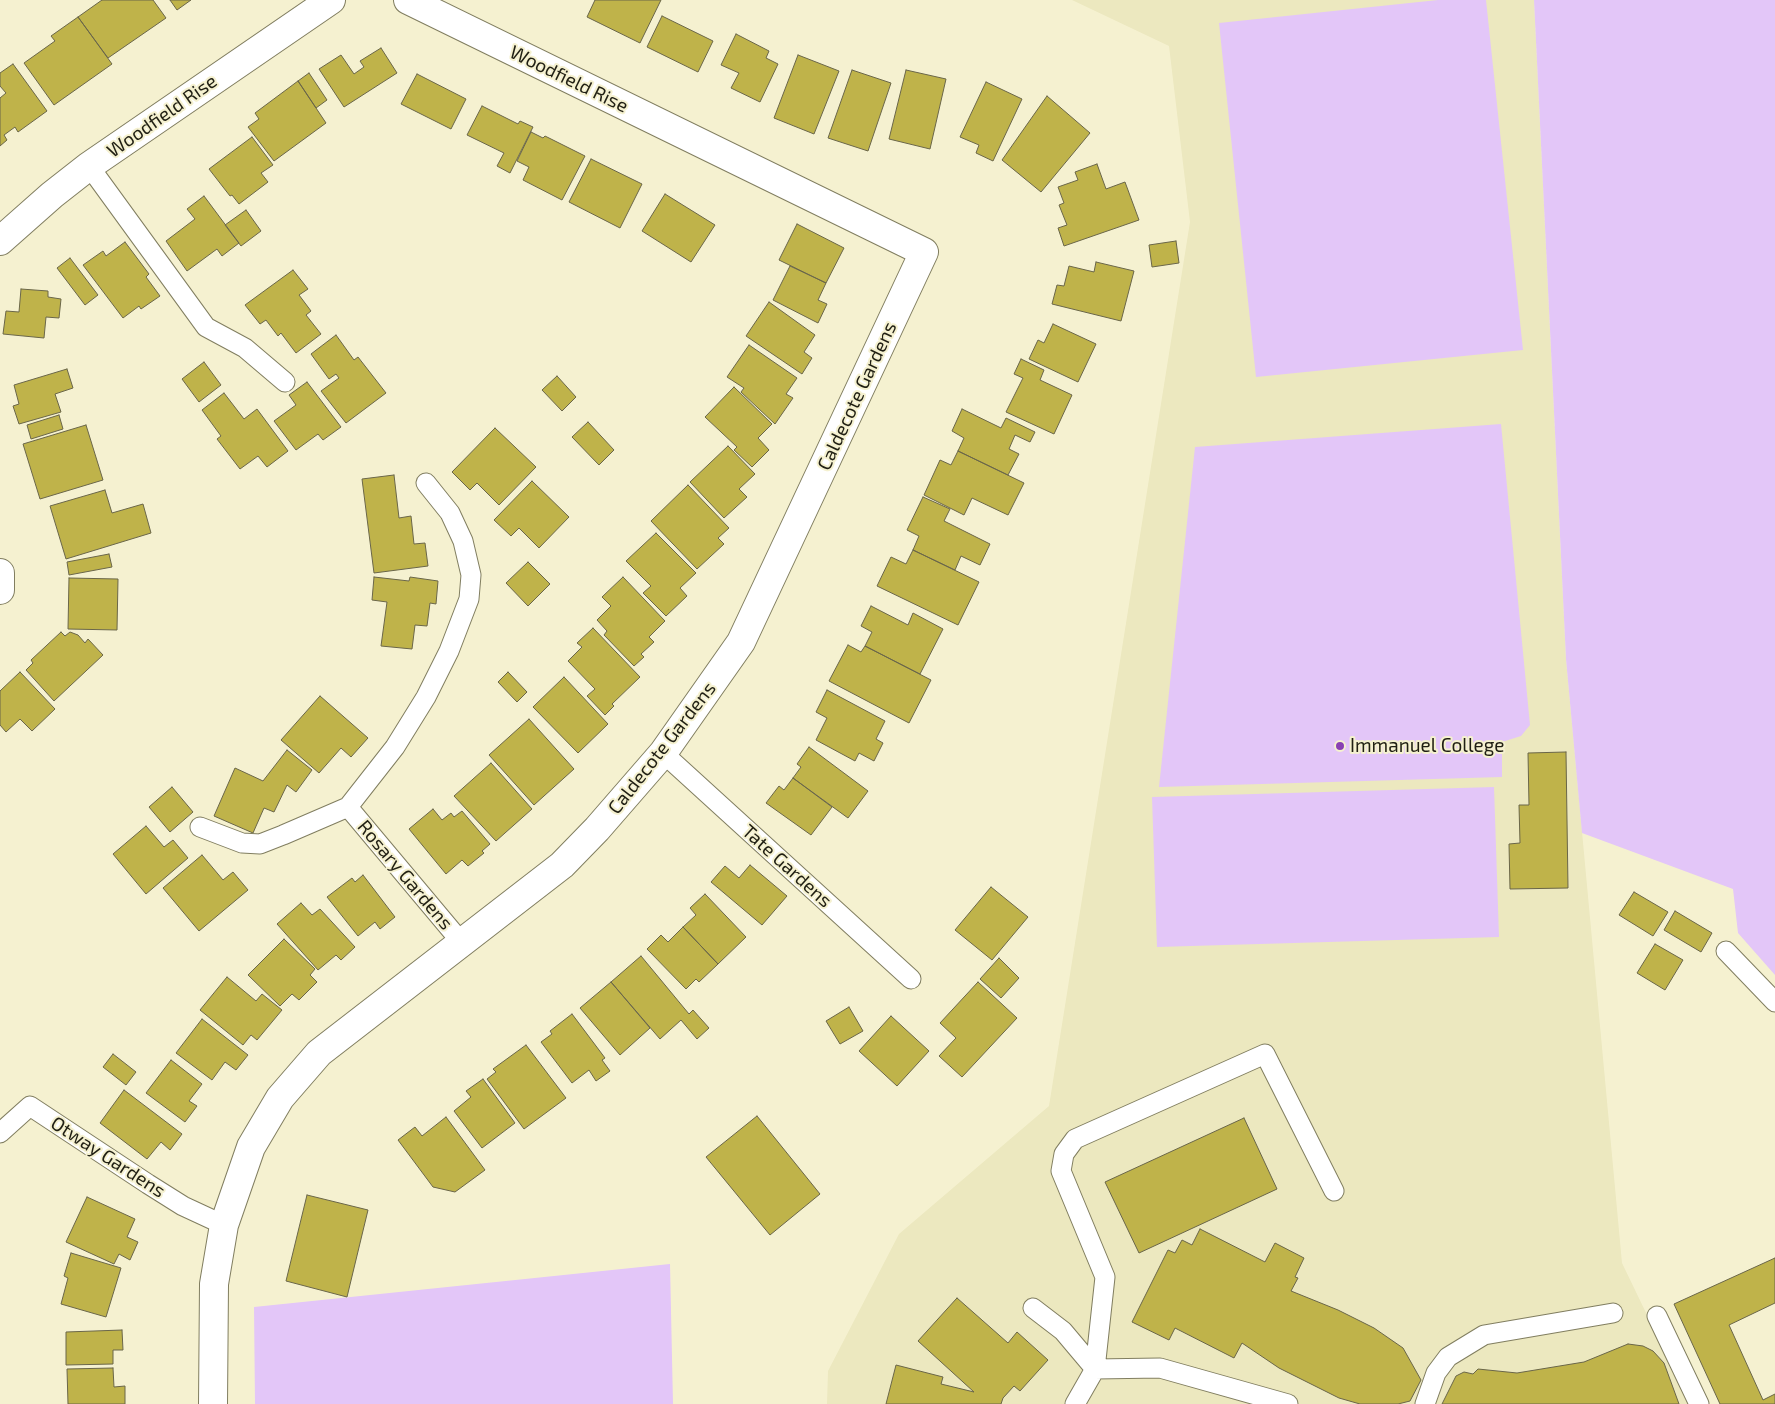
<!DOCTYPE html>
<html>
<head>
<meta charset="utf-8">
<style>
  body { margin:0 }
  canvas { display:block; background:#f5f1d0 }
</style>
</head>
<body>
<canvas width="1775" height="1404"></canvas>
<script>
const context = document.querySelector('canvas').getContext('2d');
context.lineJoin = 'round';
function paint(path, color) { context.fillStyle = color; context.fill(path, 'evenodd'); }
const shape = rows => new Path2D(rows.map(r => 'M' + r).join(''));
function stroke(path, color, width, dash) { context.strokeStyle = color; context.lineWidth = width; context.lineCap = dash ? 'butt' : 'round'; context.setLineDash(dash || []); context.stroke(path); }
function label(font, color, halo, rows, align = 'center') {
  context.font = font + ' "Exo 2",sans-serif'; context.lineWidth = 4; context.setLineDash([]); context.textBaseline = 'middle'; context.strokeStyle = halo; context.fillStyle = color; for (const [text, x, y, turn = 0] of rows) {
    context.save(); context.translate(x, y); context.rotate((+turn || 0) * Math.PI / 180); context.textAlign = isNaN(turn) ? turn : align; if (halo) context.strokeText(text, 0, 0); context.fillText(text, 0, 0); context.restore();
  }
}
paint(shape([
  [1072,0,1534,0,1566,659,1622,1263,1690,1404,827,1404,828,1371,899,1234,1049,1106,1190,222,1169,46]
]), '#ece8bf');
paint(shape([
  [1438,0,1486,0,1523,350,1256,377,1219,23],
  [1534,0,1775,0,1775,975,1738,933,1733,889,1582,833,1566,659],
  [1501,424,1530,725,1521,736,1502,742,1502,777,1159,787,1195,447],
  [1494,787,1499,937,1157,947,1152,797],
  [670,1264,673,1404,255,1404,254,1307]
]), '#e3c6f8');
const building = shape([
  [102,0,153,0,166,18,108,58,78,17,102,0],
  [170,0,191,0,177,10,170,0],
  [595,0,661,0,640,43,587,17,595,0],
  [662,16,713,41,698,72,647,47,662,16],
  [78,17,112,64,54,105,24,63,55,41,51,36,78,17],
  [736,34,769,51,766,58,778,64,760,102,731,88,739,73,721,65,736,34],
  [381,48,397,73,344,107,319,69,341,55,354,74,364,67,360,61,381,48],
  [798,55,839,71,814,134,774,118,798,55],
  [13,64,47,111,18,132,15,127,4,135,7,140,0,146,0,98,6,93,0,86,0,73,13,64],
  [852,70,891,83,868,151,828,138,852,70],
  [906,70,946,79,930,149,889,139,906,70],
  [309,73,327,100,316,108,298,81,309,73],
  [417,74,466,99,451,129,401,104,417,74],
  [298,81,326,123,274,161,248,127,259,119,255,113,298,81],
  [986,82,1022,99,993,161,976,153,979,145,960,137,986,82],
  [1047,96,1090,133,1041,192,1002,160,1047,96],
  [482,106,518,124,520,121,533,127,510,173,497,166,504,153,467,135,482,106],
  [531,132,543,138,545,136,585,156,562,200,523,180,529,167,517,161,531,132],
  [252,137,273,165,261,173,268,182,239,204,232,195,230,196,209,169,252,137],
  [591,159,642,184,620,228,569,202,591,159],
  [1097,164,1106,189,1125,182,1139,220,1064,246,1058,228,1067,225,1059,205,1064,203,1058,187,1078,180,1075,172,1097,164],
  [665,194,715,225,691,262,642,231,665,194],
  [204,196,239,243,222,256,217,249,187,271,166,241,195,219,187,209,204,196],
  [246,210,261,231,241,246,225,225,246,210],
  [797,224,844,248,826,283,779,260,797,224],
  [1176,241,1179,263,1152,267,1149,245,1176,241],
  [125,242,149,274,146,277,160,296,141,309,139,306,123,318,83,265,103,251,106,256,125,242],
  [70,258,98,295,85,305,57,268,70,258],
  [1096,262,1134,271,1121,321,1052,304,1057,285,1064,286,1069,266,1094,272,1096,262],
  [790,266,826,283,818,300,827,304,818,323,773,300,790,266],
  [293,270,308,289,299,295,311,311,306,315,321,334,296,353,281,333,278,336,266,320,260,324,245,305,293,270],
  [21,289,48,291,48,297,61,299,59,318,46,317,44,338,3,334,6,311,19,312,21,289],
  [769,302,815,335,804,352,812,358,802,374,746,336,769,302],
  [1053,324,1096,344,1078,382,1029,359,1038,340,1044,343,1053,324],
  [336,335,354,360,358,357,386,393,346,423,321,391,339,378,336,374,329,379,311,354,336,335],
  [749,345,797,378,786,394,793,398,775,424,741,392,744,388,727,377,749,345],
  [1021,359,1044,370,1040,380,1072,395,1054,434,1006,412,1023,378,1014,374,1021,359],
  [204,362,221,385,199,402,182,379,204,362],
  [67,369,73,388,55,394,61,412,19,424,13,406,19,404,14,385,67,369],
  [557,376,576,397,562,411,542,390,557,376],
  [307,382,341,427,323,440,318,434,296,450,274,421,296,405,289,395,307,382],
  [734,387,772,424,758,438,769,450,752,467,734,450,737,447,705,417,734,387],
  [224,393,244,419,257,409,288,451,267,467,258,456,240,469,217,439,221,436,202,410,224,393],
  [962,409,1001,428,1006,418,1035,432,1030,442,1015,435,1009,449,1019,454,1008,475,958,451,964,438,952,431,962,409],
  [59,415,63,429,31,439,27,425,59,415],
  [588,422,614,450,599,465,572,437,588,422],
  [86,425,103,480,40,499,23,444,86,425],
  [495,428,536,467,499,505,477,483,470,490,452,472,495,428],
  [728,446,755,474,739,489,747,497,724,518,690,482,728,446],
  [958,451,1024,483,1008,515,972,498,964,515,924,495,940,460,951,465,958,451],
  [394,475,399,518,411,516,414,544,425,543,428,566,374,573,362,479,394,475],
  [532,481,569,517,539,548,519,528,511,536,494,520,532,481],
  [688,485,729,528,718,538,724,544,697,569,651,521,688,485],
  [105,490,112,513,143,504,151,533,66,559,50,506,105,490],
  [923,497,950,509,944,521,990,544,980,565,961,556,955,570,913,550,919,536,907,530,923,497],
  [656,533,696,573,680,588,687,596,666,616,643,593,651,586,626,561,656,533],
  [913,550,979,582,958,625,877,586,891,557,906,564,913,550],
  [109,554,112,567,69,575,67,562,109,554],
  [528,562,550,584,528,606,506,583,528,562],
  [374,577,409,581,410,577,438,581,436,604,430,603,427,626,415,625,412,649,381,646,387,602,372,600,374,577],
  [623,577,665,621,649,637,654,642,641,654,644,657,634,666,604,635,607,631,597,620,611,606,602,597,623,577],
  [69,578,118,579,117,630,68,629,69,578],
  [871,606,908,625,913,613,943,629,920,674,865,646,872,632,861,626,871,606],
  [593,628,640,677,612,704,614,706,605,715,587,696,595,689,568,661,582,647,577,643,593,628],
  [61,632,65,636,70,632,78,635,85,643,88,639,103,655,54,701,26,670,33,663,31,660,61,632],
  [848,645,861,652,865,646,931,680,909,723,829,681,848,645],
  [20,672,55,709,32,731,20,719,6,732,0,725,0,691,20,672],
  [508,672,527,692,517,702,498,682,508,672],
  [564,677,608,724,578,753,533,707,564,677],
  [827,690,885,721,876,739,883,743,874,761,859,753,855,761,816,740,827,718,816,712,827,690],
  [320,696,368,738,351,757,341,748,319,773,281,740,320,696],
  [529,719,574,769,534,805,489,755,529,719],
  [809,747,868,791,848,818,793,778,801,767,797,764,809,747],
  [287,750,312,770,296,792,287,785,274,812,264,808,253,833,214,816,235,768,263,781,287,750],
  [1566,752,1568,888,1510,889,1509,844,1520,843,1519,805,1529,805,1528,753,1566,752],
  [491,763,532,809,496,841,454,796,491,763],
  [793,778,832,807,811,835,766,803,779,786,784,790,793,778],
  [172,787,193,812,170,832,149,807,172,787],
  [433,809,442,820,451,813,454,817,462,811,490,844,482,851,484,853,468,866,462,860,446,874,409,829,433,809],
  [146,826,164,847,173,840,188,858,146,894,113,854,146,826],
  [202,855,223,880,233,872,248,890,199,931,163,888,202,855],
  [750,865,787,896,762,925,711,882,725,866,739,878,750,865],
  [363,875,395,917,380,929,375,922,358,936,327,897,352,878,355,882,363,875],
  [991,887,1028,917,992,960,955,930,991,887],
  [1634,892,1668,912,1653,936,1619,915,1634,892],
  [705,894,746,937,718,964,683,927,696,915,690,908,705,894],
  [301,903,312,915,320,909,355,947,341,960,336,955,318,970,277,924,301,903],
  [1675,911,1712,933,1701,952,1664,930,1675,911],
  [683,927,718,964,699,982,696,979,686,989,647,949,661,935,668,942,683,927],
  [284,939,315,969,310,975,317,982,299,1000,292,994,280,1006,248,975,284,939],
  [1655,944,1683,960,1665,990,1637,973,1655,944],
  [641,956,689,1014,693,1010,709,1028,697,1039,681,1020,660,1039,611,982,641,956],
  [999,958,1019,978,1001,998,980,979,999,958],
  [227,977,256,1001,262,994,282,1010,257,1040,251,1035,243,1045,200,1010,227,977],
  [611,982,650,1028,620,1055,580,1008,611,982],
  [978,982,1017,1018,962,1077,939,1056,956,1038,940,1023,978,982],
  [849,1007,863,1031,840,1044,826,1021,849,1007],
  [572,1014,605,1058,602,1060,610,1071,596,1081,589,1070,572,1083,541,1042,552,1034,550,1031,572,1014],
  [891,1016,929,1051,897,1086,859,1051,891,1016],
  [202,1019,248,1055,236,1070,225,1062,212,1080,176,1053,202,1019],
  [526,1045,566,1098,524,1129,487,1079,496,1072,493,1069,526,1045],
  [113,1054,136,1072,126,1085,103,1067,113,1054],
  [171,1060,202,1084,189,1101,197,1106,185,1122,146,1093,171,1060],
  [483,1079,515,1123,482,1148,454,1111,471,1097,466,1091,483,1079],
  [124,1090,182,1134,170,1150,161,1142,147,1159,100,1123,124,1090],
  [757,1116,820,1194,770,1235,706,1157,757,1116],
  [446,1117,485,1170,455,1192,433,1187,398,1140,415,1127,422,1136,446,1117],
  [1244,1118,1277,1189,1139,1253,1105,1182,1244,1118],
  [307,1195,368,1210,347,1297,286,1281,307,1195],
  [87,1197,135,1219,127,1237,138,1242,130,1260,119,1254,114,1264,66,1242,87,1197],
  [1200,1229,1265,1262,1275,1243,1304,1258,1295,1277,1298,1278,1291,1291,1338,1310,1374,1328,1403,1348,1421,1380,1410,1401,1398,1404,1360,1404,1339,1398,1279,1368,1242,1343,1234,1358,1175,1328,1169,1340,1132,1322,1168,1250,1175,1253,1182,1240,1192,1245,1200,1229],
  [71,1253,121,1268,106,1317,61,1304,68,1278,64,1276,71,1253],
  [1775,1258,1775,1303,1729,1325,1763,1400,1775,1394,1775,1404,1720,1404,1674,1304,1775,1258],
  [957,1298,1008,1343,1017,1332,1048,1360,1020,1391,1014,1386,1003,1398,1001,1404,886,1404,896,1365,943,1377,941,1384,974,1392,918,1341,957,1298],
  [122,1330,123,1350,113,1350,113,1364,66,1365,66,1332,122,1330],
  [1628,1344,1643,1346,1653,1351,1664,1363,1679,1404,1442,1404,1456,1376,1464,1372,1473,1374,1478,1369,1517,1373,1584,1362,1628,1344],
  [113,1368,114,1387,125,1386,125,1404,68,1404,67,1369,113,1368]
]);
paint(building, '#bfb34a');
stroke(building, '#6a6649', 1);
const service = shape([
  [89,166,206,327,245,348,285,382],
  [663,753,911,979],
  [348,807,462,943],
  [200,827,242,843,260,844,283,835,348,807,395,747,426,697,449,651,469,599,471,575,463,541,450,513,426,483],
  [1726,951,1775,1002],
  [0,1133,30,1106,148,1184,183,1206,224,1225],
  [1033,1308,1063,1331,1095,1369,1160,1368,1288,1404],
  [1657,1316,1699,1404],
  [1075,1404,1095,1369,1105,1277,1061,1171,1064,1154,1075,1139,1265,1054,1334,1191],
  [1425,1404,1436,1373,1448,1357,1484,1335,1613,1313]
]);
const minor = shape([
  [0,241,52,195,89,166,331,0],
  [0,573,0,590],
  [213,1404,214,1284,224,1225,251,1147,280,1098,319,1053,562,865,597,829,663,753,741,642,924,252,408,0]
]);
stroke(service, '#817e60', 21);
stroke(minor, '#817e60', 30);
stroke(service, '#fff', 19);
stroke(minor, '#fff', 28);
for (const [x, y, r, color] of [
  [1340,746,5,"#8940b3"]
]) { const dot = new Path2D(); dot.arc(x, y, r, 0, 2 * Math.PI); context.fillStyle = color; context.fill(dot); stroke(dot, '#f5f1d0', 2); }
label('19px', '#201f13', '#f5f1d0', [
  ["Woodfield Rise",569,79,26],
  ["Woodfield Rise",162,116,-35],
  ["Caldecote Gardens",857,396,-65],
  ["Caldecote Gardens",662,748,-52],
  ["Tate Gardens",787,866,42],
  ["Rosary Gardens",405,875,50],
  ["Otway Gardens",108,1157,33]
]);
label('19px', '#201f13', '#f5f1d0', [
  ["Immanuel College",1350,746]
], 'left');
</script>
</body>
</html>
